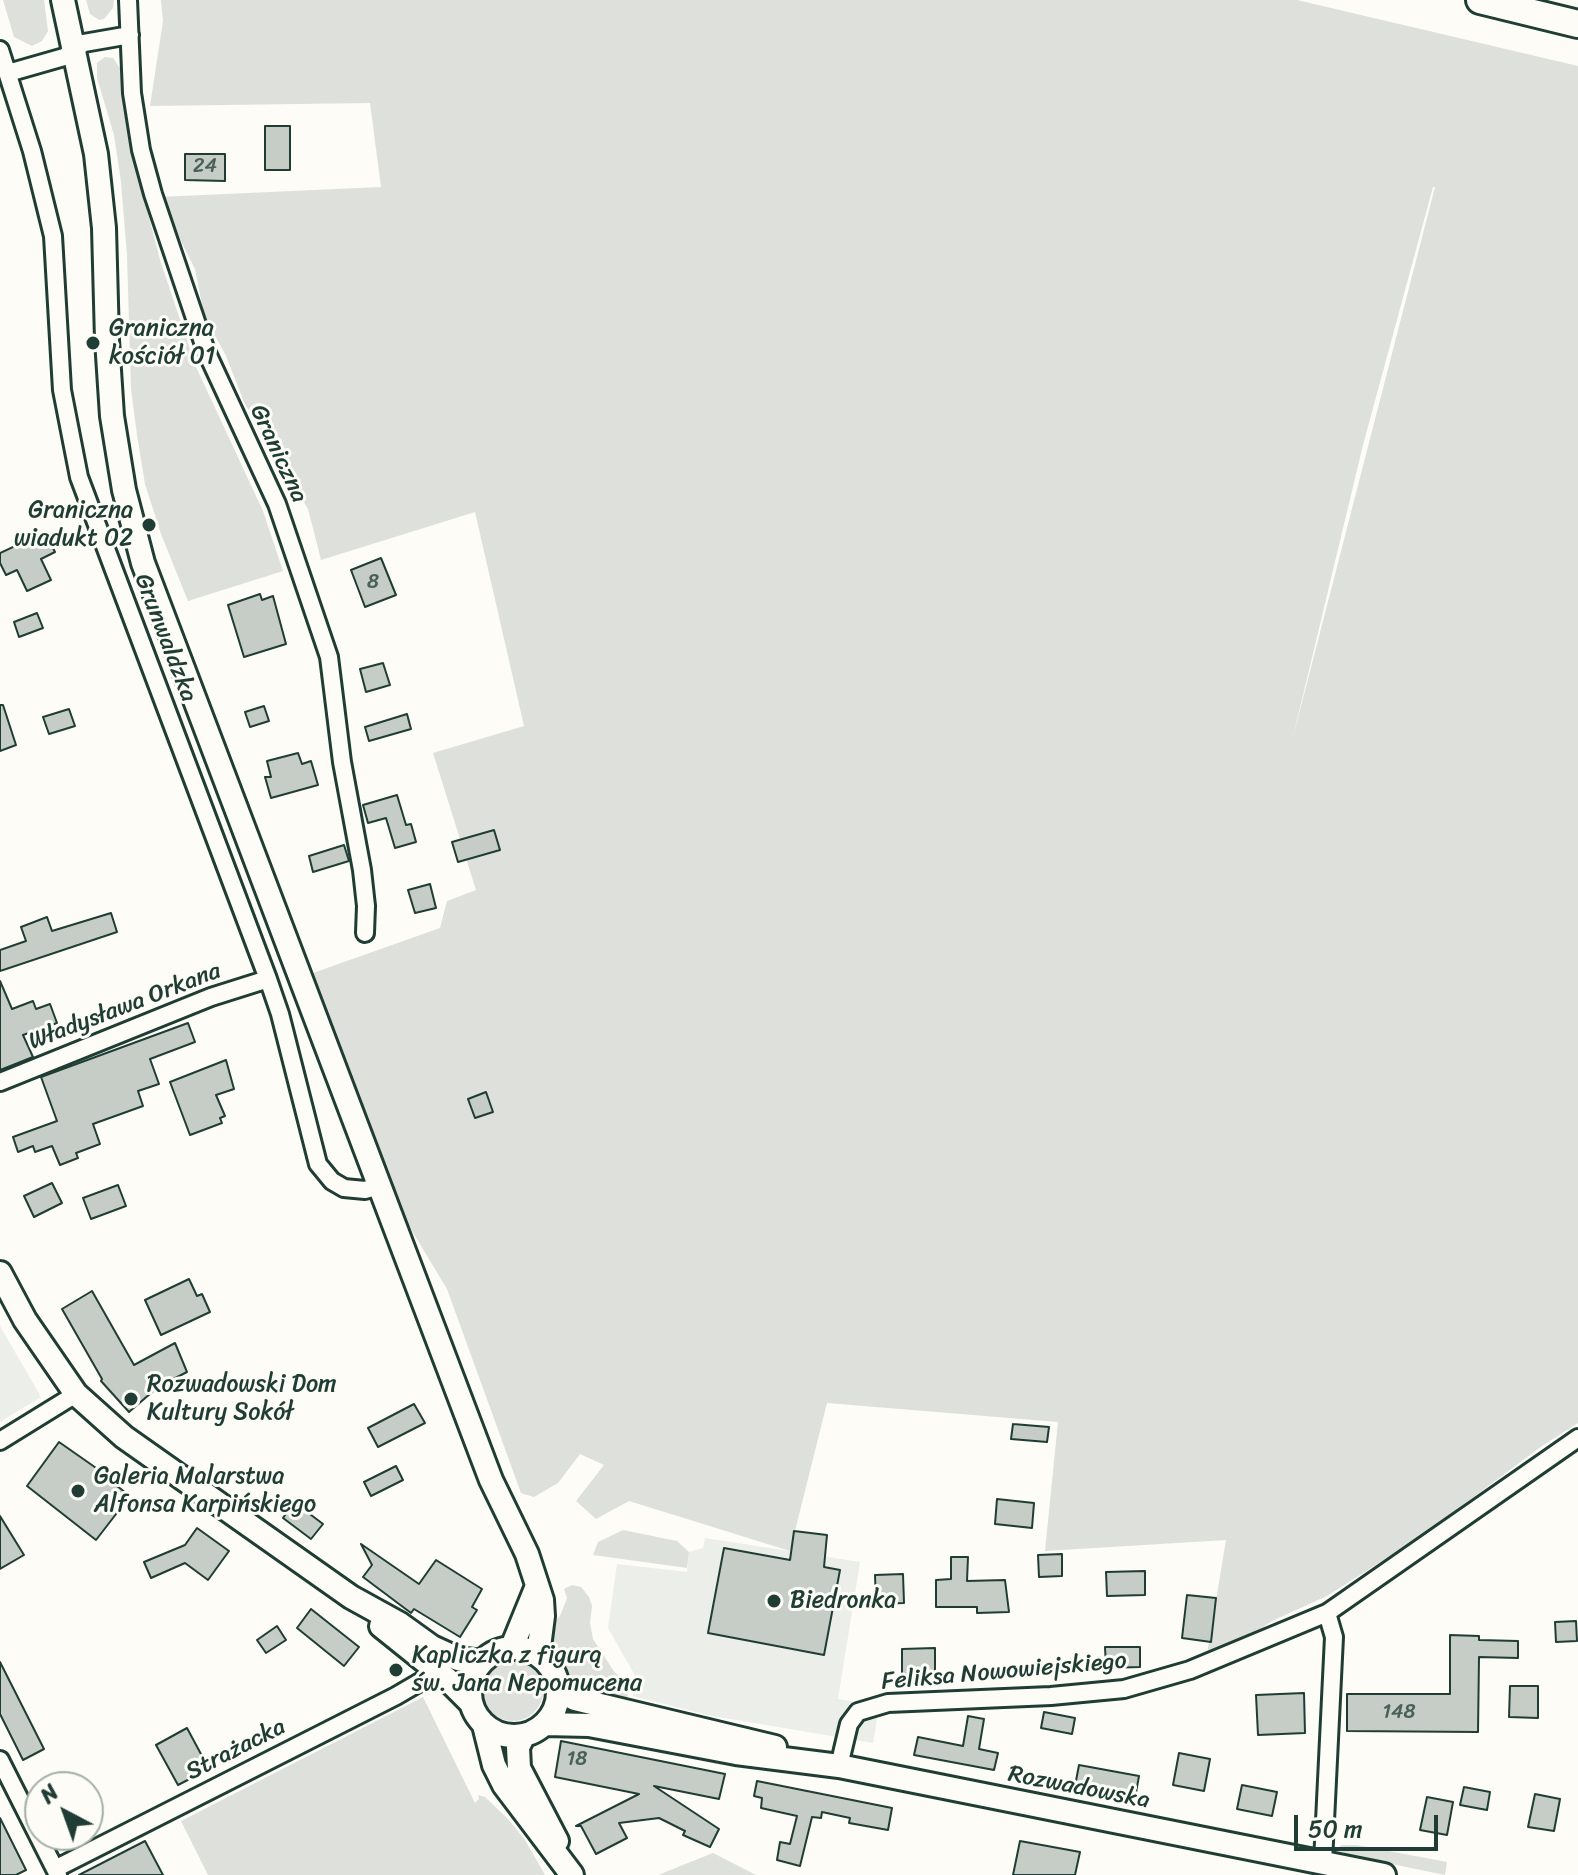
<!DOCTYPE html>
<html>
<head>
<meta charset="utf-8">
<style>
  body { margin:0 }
  #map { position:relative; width:1578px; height:1875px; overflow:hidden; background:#fdfcf7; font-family:Sriracha,sans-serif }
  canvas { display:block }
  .north { position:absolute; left:24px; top:1771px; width:80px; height:80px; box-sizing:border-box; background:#fdfcf7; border:2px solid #a4b0a9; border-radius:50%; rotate:319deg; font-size:22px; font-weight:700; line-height:32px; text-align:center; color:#1f3d34 }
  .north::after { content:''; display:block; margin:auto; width:28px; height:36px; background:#1f3d34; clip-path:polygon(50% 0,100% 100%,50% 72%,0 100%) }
  .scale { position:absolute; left:1294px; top:1815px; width:144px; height:36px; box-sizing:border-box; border:4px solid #1f3d34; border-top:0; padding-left:10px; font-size:24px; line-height:28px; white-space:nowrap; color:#1f3d34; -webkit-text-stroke:6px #fdfcf7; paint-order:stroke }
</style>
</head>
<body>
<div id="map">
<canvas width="1578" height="1875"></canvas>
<div class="north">N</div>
<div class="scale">50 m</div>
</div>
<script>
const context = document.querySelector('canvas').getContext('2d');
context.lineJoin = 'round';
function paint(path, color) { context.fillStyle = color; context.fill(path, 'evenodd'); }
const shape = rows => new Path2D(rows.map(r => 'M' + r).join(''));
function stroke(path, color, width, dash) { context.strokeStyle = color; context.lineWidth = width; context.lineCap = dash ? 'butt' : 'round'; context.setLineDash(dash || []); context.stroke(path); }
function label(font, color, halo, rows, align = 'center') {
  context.font = font + ' Sriracha,sans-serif'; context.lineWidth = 6; context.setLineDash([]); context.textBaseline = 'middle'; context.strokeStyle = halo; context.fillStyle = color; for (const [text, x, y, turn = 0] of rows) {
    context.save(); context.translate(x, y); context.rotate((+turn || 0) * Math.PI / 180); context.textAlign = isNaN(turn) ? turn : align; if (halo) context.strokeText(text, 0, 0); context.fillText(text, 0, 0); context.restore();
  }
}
paint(shape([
  [0,1326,41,1397,0,1422],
  [705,1538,860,1562,838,1699,879,1706,873,1743,707,1715,633,1696,637,1679,608,1628,617,1564,687,1572,689,1552,703,1548]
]), '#eceee9');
paint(shape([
  [3,0,44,0,48,31,42,41,32,46,14,37],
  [86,0,114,0,113,8,104,19,99,20,90,14],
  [161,0,1297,0,1578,66,1578,1423,1542,1446,1421,1536,1327,1596,1272,1621,1205,1666,1226,1540,1045,1551,1058,1422,827,1403,790,1551,629,1501,596,1519,576,1501,604,1465,580,1454,558,1483,534,1497,521,1493,447,1289,406,1221,313,973,440,928,447,901,476,890,433,753,524,726,475,512,321,560,308,509,244,402,226,356,204,315,195,269,159,197,381,187,370,103,150,106,163,21],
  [1433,187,1435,187,1292,741,1363,445],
  [105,57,113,58,120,68,133,155,160,260,196,367,263,511,283,571,188,601,161,534,145,484,137,435,131,389,127,255,121,182,114,135,97,78,97,63],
  [623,1530,677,1541,689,1552,687,1568,593,1555,598,1542],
  [572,1585,581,1587,589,1597,592,1606,590,1623,593,1639,615,1673,631,1683,627,1698,596,1690,582,1691,571,1685,548,1649,548,1628,560,1616,567,1598,564,1589],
  '483 1691a30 30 0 1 1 60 0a30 30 0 1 1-60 0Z',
  [423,1697,475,1803,479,1799,478,1795,485,1797,508,1819,525,1840,545,1875,208,1875,181,1821],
  [1342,1845,1357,1845,1447,1862,1445,1875,1353,1856,1340,1851,1339,1847],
  [713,1853,756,1875,659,1875,668,1871]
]), '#dde0db');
const building = shape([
  [265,126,290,126,290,170,265,170,265,126],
  [185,154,225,154,225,181,185,180,185,154],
  [45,532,55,552,41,559,51,580,27,591,17,570,6,575,0,563,0,553,45,532],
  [381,558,396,595,365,607,351,570,381,558],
  [260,594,262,600,273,596,286,644,244,657,228,605,260,594],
  [37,613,43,628,19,637,14,622,37,613],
  [383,663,390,685,366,692,360,669,383,663],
  [0,705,3,705,16,745,0,751,0,705],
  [264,706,269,721,250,727,245,712,264,706],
  [69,709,75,726,49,734,43,717,69,709],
  [407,714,411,729,369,741,365,727,407,714],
  [298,753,302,764,311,761,318,785,271,798,265,777,271,777,267,761,298,753],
  [397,795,406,825,411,824,416,842,395,848,386,818,368,823,363,805,397,795],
  [494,830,500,850,458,862,452,842,494,830],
  [344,845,349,861,313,872,309,856,344,845],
  [430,884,436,908,415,913,408,890,430,884],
  [111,913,117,932,0,971,0,950,26,941,21,927,47,917,52,931,111,913],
  [0,981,12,1009,33,1001,36,1009,50,1004,57,1023,23,1035,33,1057,0,1070,0,981],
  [188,1023,195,1042,150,1059,159,1084,138,1091,143,1106,93,1124,100,1144,76,1153,78,1158,60,1165,52,1146,35,1152,33,1146,18,1152,13,1137,57,1121,41,1077,188,1023],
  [226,1060,234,1089,216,1095,225,1116,220,1118,222,1123,190,1135,170,1082,226,1060],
  [486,1092,493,1112,475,1118,468,1099,486,1092],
  [52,1183,62,1203,34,1217,24,1196,52,1183],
  [118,1185,126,1206,91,1219,83,1198,118,1185],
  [189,1279,197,1296,202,1294,210,1312,161,1335,145,1300,189,1279],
  [92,1291,134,1365,175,1343,187,1372,158,1387,129,1412,101,1381,102,1379,62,1309,92,1291],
  [414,1404,425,1423,378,1447,368,1428,414,1404],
  [1013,1424,1049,1427,1047,1442,1011,1439,1013,1424],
  [59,1442,109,1477,108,1479,130,1496,96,1540,27,1486,59,1442],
  [396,1466,403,1480,371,1496,364,1482,396,1466],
  [997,1499,1034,1503,1032,1528,995,1524,997,1499],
  [294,1502,323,1524,311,1539,283,1518,294,1502],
  [0,1516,24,1555,0,1569,0,1516],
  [197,1528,229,1551,208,1580,185,1563,151,1578,144,1562,185,1545,197,1528],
  [794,1531,827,1535,824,1567,840,1570,824,1655,708,1633,724,1548,790,1560,794,1531],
  [361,1544,419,1584,436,1560,482,1589,472,1607,477,1610,460,1637,414,1609,411,1613,363,1577,372,1565,361,1544],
  [1062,1554,1062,1576,1039,1577,1038,1555,1062,1554],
  [951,1557,968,1557,967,1581,1005,1580,1009,1612,977,1613,977,1607,936,1607,936,1580,951,1579,951,1557],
  [1145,1571,1145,1595,1107,1596,1106,1572,1145,1571],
  [903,1574,904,1603,876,1604,875,1575,903,1574],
  [1187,1595,1216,1598,1211,1642,1182,1638,1187,1595],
  [311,1609,359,1647,344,1666,297,1628,311,1609],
  [1576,1621,1577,1641,1556,1642,1555,1622,1576,1621],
  [277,1626,286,1640,266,1653,257,1640,277,1626],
  [1450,1635,1479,1636,1479,1640,1518,1641,1518,1658,1479,1657,1478,1732,1347,1731,1347,1694,1450,1694,1450,1635],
  [1105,1647,1140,1647,1140,1667,1106,1668,1105,1647],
  [935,1648,935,1673,902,1674,902,1649,935,1648],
  [0,1662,44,1749,23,1760,0,1714,0,1662],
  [1510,1686,1538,1686,1538,1718,1509,1717,1510,1686],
  [1304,1693,1305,1733,1258,1735,1256,1695,1304,1693],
  [1044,1712,1075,1718,1072,1734,1041,1728,1044,1712],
  [968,1716,984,1719,979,1749,998,1753,994,1770,914,1755,918,1737,963,1746,968,1716],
  [187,1728,209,1769,178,1785,156,1745,187,1728],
  [561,1741,725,1774,719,1799,654,1786,719,1829,710,1847,683,1835,685,1831,659,1818,619,1823,627,1838,596,1854,581,1826,576,1826,639,1794,555,1777,561,1741],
  [1179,1753,1210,1759,1204,1791,1173,1785,1179,1753],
  [1079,1765,1139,1776,1135,1798,1075,1786,1079,1765],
  [757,1781,892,1808,888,1830,849,1823,850,1818,822,1812,821,1818,812,1817,800,1866,777,1860,780,1842,790,1844,797,1816,761,1808,762,1798,754,1796,757,1781],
  [1242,1785,1277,1792,1272,1816,1237,1809,1242,1785],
  [1464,1787,1490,1792,1487,1810,1460,1805,1464,1787],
  [1535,1794,1560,1799,1554,1831,1528,1827,1535,1794],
  [1427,1797,1453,1802,1447,1835,1420,1830,1427,1797],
  [0,1818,26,1870,16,1875,0,1875,0,1818],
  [145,1841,163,1875,79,1875,145,1841],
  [1020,1841,1080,1852,1075,1875,1013,1875,1020,1841]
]);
paint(building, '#c6cdc7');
stroke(building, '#1f3d34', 2);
const street = shape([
  [128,0,132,93,141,150,153,194,206,351,277,504,329,657,342,762,362,870,366,906,365,933],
  [0,50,32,151,53,236,62,390,79,477,268,979,280,1014,318,1164,332,1181,344,1188,365,1190,379,1186],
  [8,73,64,57,84,43,130,35],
  [0,1082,211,997,268,979],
  [0,1441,76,1394],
  [0,1760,58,1875],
  [839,1766,849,1724,858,1712,888,1703,1051,1696,1124,1689,1190,1670,1327,1613,1578,1438],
  [1323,1862,1334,1637,1327,1613],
  [55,1869,396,1696,437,1672]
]);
const secondary = shape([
  [63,0,96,154,104,228,107,340,112,416,124,490,143,563,491,1480,527,1554,542,1600,543,1616,538,1655],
  [0,1273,25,1320,76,1394,124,1437,351,1597,400,1624,432,1647,458,1659,481,1662],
  [381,1626,447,1679,470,1702],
  [512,1647,537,1586],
  '470 1692a44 44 0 1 1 88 0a44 44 0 1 1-88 0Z',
  [558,1690,575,1699,775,1747],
  [544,1724,589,1725,736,1753,839,1766,1384,1875],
  [484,1725,494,1765,504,1785,572,1875],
  [524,1735,518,1747,519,1768,557,1841]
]);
const primary = shape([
  [1480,0,1578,24]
]);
stroke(street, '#1f3d34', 22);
stroke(secondary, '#1f3d34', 28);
stroke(primary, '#1f3d34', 32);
stroke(street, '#fdfcf7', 16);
stroke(secondary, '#fdfcf7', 22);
stroke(primary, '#fdfcf7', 26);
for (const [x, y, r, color] of [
  [93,343,8,"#1f3d34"],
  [149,525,8,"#1f3d34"],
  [131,1399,8,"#1f3d34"],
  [78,1491,8,"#1f3d34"],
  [774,1601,8,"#1f3d34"],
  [396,1670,8,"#1f3d34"]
]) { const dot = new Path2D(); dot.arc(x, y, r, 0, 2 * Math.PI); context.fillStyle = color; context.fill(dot); stroke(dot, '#fdfcf7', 3); }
label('20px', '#496159', null, [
  ["24",205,167],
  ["8",373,583],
  ["148",1399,1713],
  ["18",577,1760]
]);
label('24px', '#1f3d34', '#fdfcf7', [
  ["Graniczna",109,329],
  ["kościół 01",109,357],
  ["Graniczna",133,511,"right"],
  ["wiadukt 02",133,539,"right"],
  ["Rozwadowski Dom",147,1385],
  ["Kultury Sokół",147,1413],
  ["Galeria Malarstwa",94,1477],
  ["Alfonsa Karpińskiego",94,1505],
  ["Biedronka",790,1601],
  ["Kapliczka z figurą",412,1656],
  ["św. Jana Nepomucena",412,1684]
], 'left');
label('24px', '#1f3d34', '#fdfcf7', [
  ["Graniczna",278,454,65],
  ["Grunwaldzka",165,638,69],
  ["Władysława Orkana",125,1007,-21],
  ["Feliksa Nowowiejskiego",1004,1672,-5],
  ["Strażacka",236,1750,-27],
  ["Rozwadowska",1079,1788,11]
]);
</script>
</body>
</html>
